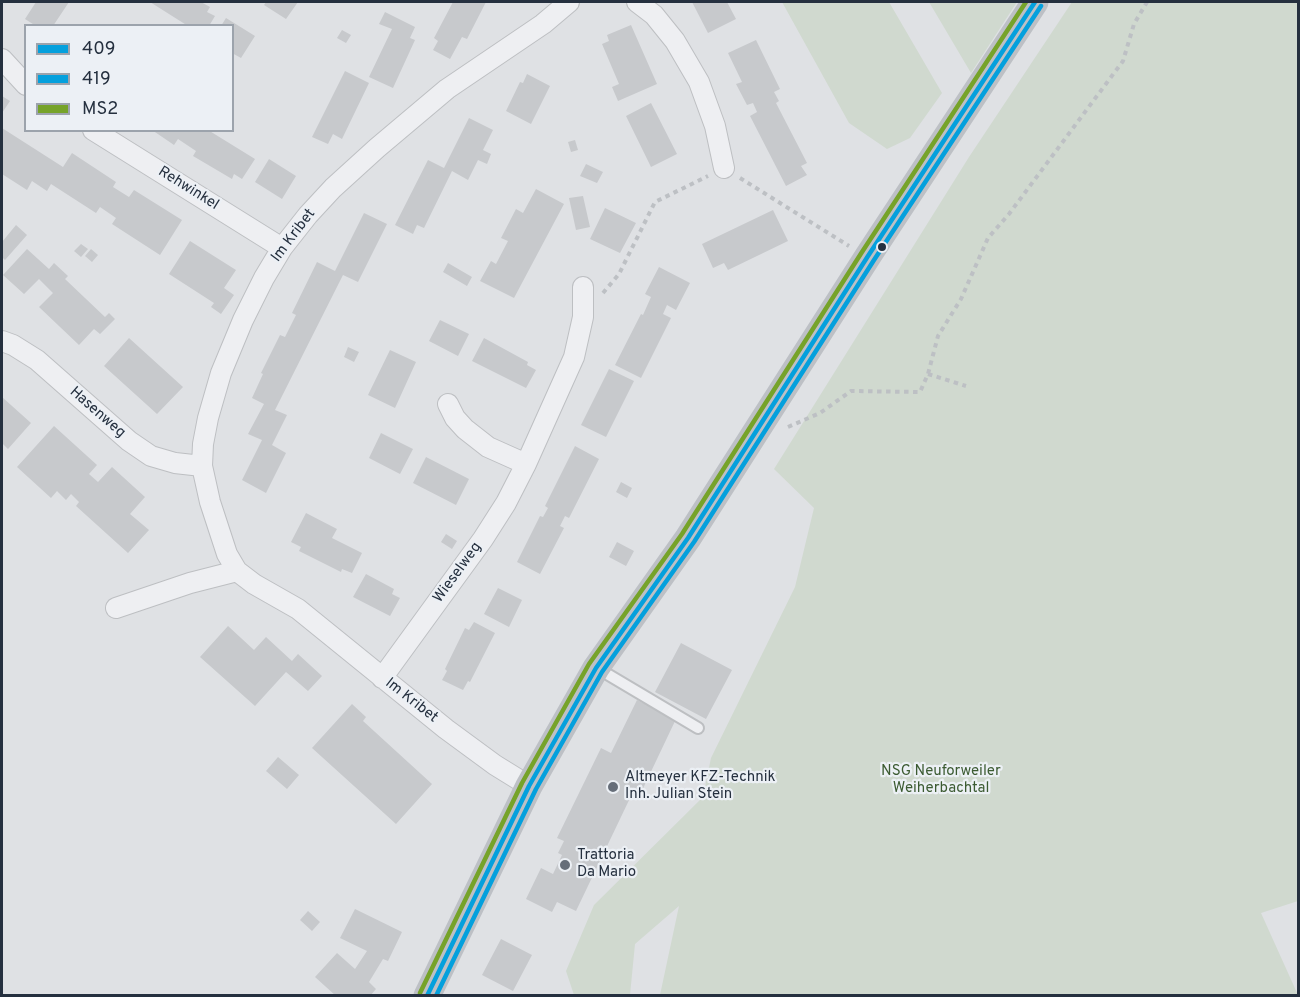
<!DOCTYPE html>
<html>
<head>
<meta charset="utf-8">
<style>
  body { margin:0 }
  #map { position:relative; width:1300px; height:997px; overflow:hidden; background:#dfe1e4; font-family:Overpass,sans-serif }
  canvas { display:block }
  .frame { position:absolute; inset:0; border:3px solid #25303f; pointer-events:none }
  .legend { position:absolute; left:24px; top:24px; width:210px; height:108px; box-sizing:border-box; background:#ecf0f5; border:2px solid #9ca3ac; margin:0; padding:8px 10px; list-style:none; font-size:18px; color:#25303f }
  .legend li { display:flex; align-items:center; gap:12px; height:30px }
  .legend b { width:30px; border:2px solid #9ca3ac }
</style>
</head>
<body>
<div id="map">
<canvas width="1300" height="997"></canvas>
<div class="frame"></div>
<ul class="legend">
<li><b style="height:8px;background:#04a0dd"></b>409</li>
<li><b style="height:8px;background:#04a0dd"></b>419</li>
<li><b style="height:8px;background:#76a329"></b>MS2</li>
</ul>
</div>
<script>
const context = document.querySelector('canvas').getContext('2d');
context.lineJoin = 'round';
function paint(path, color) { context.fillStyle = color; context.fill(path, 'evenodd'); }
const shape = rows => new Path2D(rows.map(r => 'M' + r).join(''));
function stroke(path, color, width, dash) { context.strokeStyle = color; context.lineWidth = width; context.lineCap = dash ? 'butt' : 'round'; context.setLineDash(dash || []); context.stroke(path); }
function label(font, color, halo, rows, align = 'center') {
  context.font = font + ' Overpass,sans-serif'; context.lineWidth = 4.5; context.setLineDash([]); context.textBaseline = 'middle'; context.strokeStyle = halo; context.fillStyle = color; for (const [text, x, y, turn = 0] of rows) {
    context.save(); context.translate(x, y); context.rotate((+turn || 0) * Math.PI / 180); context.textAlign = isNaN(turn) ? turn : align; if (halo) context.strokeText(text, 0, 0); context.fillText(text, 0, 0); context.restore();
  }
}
paint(shape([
  [782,2,889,2,942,93,910,138,887,149,849,123],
  [929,2,1017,2,971,73],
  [1072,2,1298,2,1298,901,1261,913,1298,995,660,995,679,906,635,944,630,995,574,995,566,971,594,905,703,797,711,758,795,587,814,508,774,469,969,157]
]), '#d0d9cf');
paint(shape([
  [36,2,69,2,53,26,36,26,25,19],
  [150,2,201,2,210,7,207,12,215,16,209,26,188,26],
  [266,2,298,2,286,19,264,5],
  [453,2,486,2,467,39,462,37,450,59,433,50,438,41,434,38],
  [692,2,727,2,736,19,708,33],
  [385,12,415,27,410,38,415,40,393,88,369,77,392,29,379,24],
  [226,18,255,36,241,58,232,53,232,26,221,26],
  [631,25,657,84,618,101,612,87,619,84,602,44,609,41,607,35],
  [342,30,351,35,346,43,337,38],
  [756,40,780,89,774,92,779,101,776,103,807,163,801,166,807,175,786,186,750,116,757,112,753,103,747,105,736,84,742,82,728,53],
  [345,71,369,83,342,139,333,134,328,144,312,137],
  [527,74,550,86,531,124,506,111,520,82,523,83],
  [2,96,10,101,2,113],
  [651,103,677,154,651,167,626,116],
  [469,118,493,130,483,150,491,154,487,164,478,160,468,180,452,171,424,228,417,225,413,234,395,225,428,160,444,168],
  [2,128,63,167,72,153,116,182,113,187,129,197,134,190,182,220,160,255,112,224,116,218,100,207,96,213,51,184,47,191,32,181,27,190,2,174],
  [152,130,208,130,255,159,242,179,234,174,232,179,193,156,196,151,178,139,174,145],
  [575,140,578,150,571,152,568,142],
  [269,159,296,176,282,199,255,182],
  [586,164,603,172,597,183,580,176],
  [536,189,564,204,514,298,480,281,491,261,496,264,508,241,501,238,516,209,523,213],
  [583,196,590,227,576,230,569,198],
  [605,208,636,223,620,253,590,239],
  [773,210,788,241,728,270,724,263,713,268,702,244],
  [364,213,387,224,358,282,343,275,275,410,287,415,272,445,286,453,266,493,242,480,262,440,248,434,264,404,252,398,263,374,261,373,280,335,285,337,296,315,292,313,317,262,335,271],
  [16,225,27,235,5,260,2,257,2,242],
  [190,241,236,270,224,288,234,295,221,314,211,307,214,303,169,274],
  [81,244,88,249,81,257,74,251],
  [27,249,49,269,54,263,68,276,65,279,105,317,109,313,115,319,100,334,94,329,79,345,39,307,53,293,39,279,24,294,3,275],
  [91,249,98,255,92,262,85,256],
  [448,263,472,277,467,286,443,272],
  [659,267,690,283,676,310,667,305,663,314,671,318,641,378,615,365,641,314,643,315,651,297,645,294],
  [440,320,469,334,458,356,429,341],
  [129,338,183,387,157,414,104,366],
  [484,338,528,362,527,365,536,370,526,388,472,361],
  [348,347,359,352,354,362,344,357],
  [390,350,416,362,395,408,368,395],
  [609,369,634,381,606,437,581,425],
  [2,397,31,423,8,449,2,443],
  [54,426,97,465,89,474,98,482,112,467,145,497,130,514,149,530,128,553,76,506,79,502,71,494,66,500,57,491,51,498,17,467],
  [381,433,413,449,400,474,369,458],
  [575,446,599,459,569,518,565,516,560,526,564,528,540,574,517,562,540,516,543,517,548,508,545,506],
  [426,457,469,479,456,505,413,483],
  [621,482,632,488,627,498,616,492],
  [306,513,337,529,332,538,362,553,352,573,342,569,341,572,299,551,301,547,291,542],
  [446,534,457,541,452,549,441,542],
  [617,542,634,551,626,566,609,557],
  [366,574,394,589,392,594,400,598,390,616,353,597],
  [498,588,522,600,509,627,484,614],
  [474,622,495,633,470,682,468,681,463,690,442,680,447,671,445,669,465,628,469,630],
  [228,626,254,650,266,637,292,661,298,654,322,676,308,691,286,672,255,706,200,657],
  [681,643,732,670,706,719,655,692],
  [637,700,676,719,638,799,631,796,576,911,557,902,552,912,526,899,541,868,553,874,562,855,558,853,564,841,557,838,601,748,611,753],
  [352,704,366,717,363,721,432,784,396,824,312,748],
  [278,757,299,775,287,789,266,771],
  [355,909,402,932,388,961,383,959,369,982,376,989,370,996,336,996,315,977,337,953,355,969,367,951,340,938],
  [308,911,320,922,312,931,300,920],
  [501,939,532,955,513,991,482,975]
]), '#c7c9cc');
const lane = shape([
  [597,668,698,728]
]);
const street = shape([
  [637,2,654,15,675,41,699,82,715,126,724,168],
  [2,59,26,85],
  [93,130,282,248],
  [2,341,13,345,37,360,129,441,151,456,175,463,202,466],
  [448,404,455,418,465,429,488,447,526,464],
  [116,608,190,583,237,571],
  [382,678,483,539,506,503,526,464,574,357,583,317,583,287],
  [529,786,495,765,446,729,298,609,254,584,237,571,227,554,210,502,202,466,203,444,208,418,221,373,243,320,264,278,282,248,308,215,333,188,377,148,447,89,543,24,569,2]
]);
stroke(lane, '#bdbfc2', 14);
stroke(street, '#bdbfc2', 22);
stroke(shape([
  [740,178,849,246],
  [603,293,619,274,655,202,708,176],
  [928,374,966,386],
  [788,427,820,413,851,391,920,392,928,374,938,336,961,299,988,238,1009,214,1123,61,1134,24,1147,2]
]), '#bdc0c4', 4, [4.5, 4.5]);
stroke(lane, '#eeeff2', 10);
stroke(street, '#eeeff2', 20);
stroke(shape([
  [427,996,529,786,596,668,688,538,868,256,1035,2]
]), '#bdc0c5', 27);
stroke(shape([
  [427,996,529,786,596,668,688,538,868,256,1035,2]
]), '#04a0dd', 4.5);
stroke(shape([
  [436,996,536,789,602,672,694,542,874,260,1041,6]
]), '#04a0dd', 4.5);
stroke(shape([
  [420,993,522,783,589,664,682,534,862,252,1026,2]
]), '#76a329', 4.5);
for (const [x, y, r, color] of [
  [882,247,5,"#25303f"],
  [613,787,6,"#666e79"],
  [565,865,6,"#666e79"]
]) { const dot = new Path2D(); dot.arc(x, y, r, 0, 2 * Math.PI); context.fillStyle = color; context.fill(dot); stroke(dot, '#ecf0f5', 2); }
label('15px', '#25303f', '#ecf0f5', [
  ["Rehwinkel",188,189,32],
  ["Im Kribet",294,236,-53],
  ["Hasenweg",97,413,41],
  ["Wieselweg",458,573,-54],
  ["Im Kribet",411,701,38]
]);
label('15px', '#3c5b32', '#ecf0f5', [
  ["NSG Neuforweiler",941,772],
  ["Weiherbachtal",941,789]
]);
label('15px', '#25303f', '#ecf0f5', [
  ["Altmeyer KFZ-Technik",625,778],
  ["Inh. Julian Stein",625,795],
  ["Trattoria",577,856],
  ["Da Mario",577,873]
], 'left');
</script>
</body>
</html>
